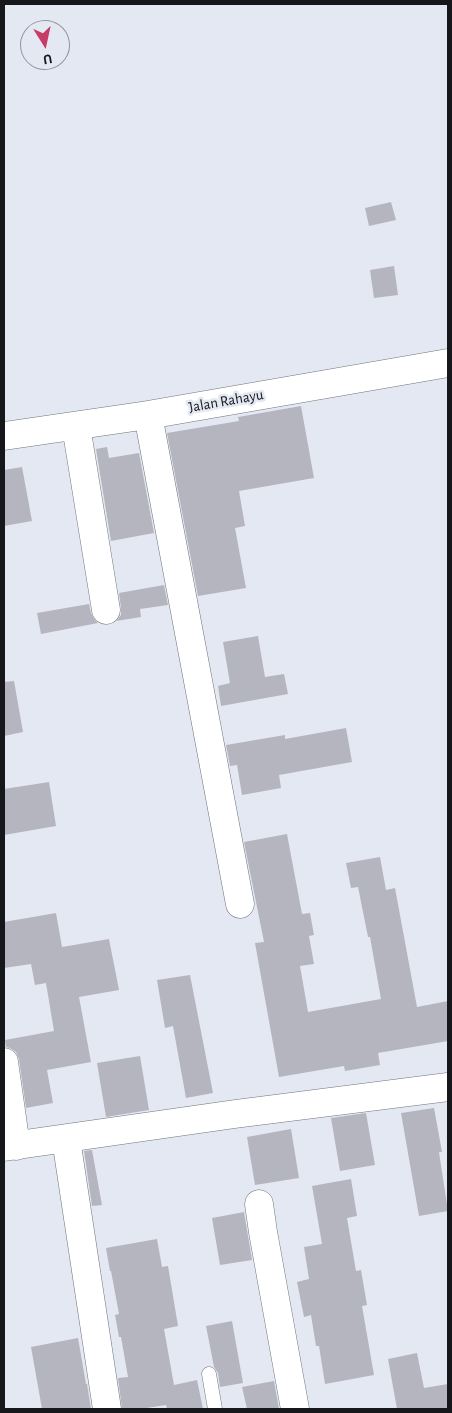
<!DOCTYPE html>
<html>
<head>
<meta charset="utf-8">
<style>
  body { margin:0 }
  #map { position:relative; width:452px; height:1413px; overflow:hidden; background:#e4e8f2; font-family:"Alegreya Sans",sans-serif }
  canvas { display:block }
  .frame { position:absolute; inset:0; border:5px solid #15171a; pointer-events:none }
  .north { position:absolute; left:20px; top:20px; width:50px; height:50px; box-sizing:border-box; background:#e4e8f2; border:1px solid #91949c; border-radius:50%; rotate:170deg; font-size:14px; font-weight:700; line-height:20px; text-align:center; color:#15171a }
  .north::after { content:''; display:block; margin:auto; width:18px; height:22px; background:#c83b67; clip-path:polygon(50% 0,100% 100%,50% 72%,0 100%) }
</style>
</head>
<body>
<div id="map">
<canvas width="452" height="1413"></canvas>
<div class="frame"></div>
<div class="north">U</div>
</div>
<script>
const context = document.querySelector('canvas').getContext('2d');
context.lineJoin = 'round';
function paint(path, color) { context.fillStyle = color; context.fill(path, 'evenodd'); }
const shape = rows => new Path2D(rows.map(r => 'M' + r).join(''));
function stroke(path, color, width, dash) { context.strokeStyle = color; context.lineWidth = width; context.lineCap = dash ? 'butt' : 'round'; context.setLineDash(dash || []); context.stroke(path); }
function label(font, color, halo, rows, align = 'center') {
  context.font = font + ' "Alegreya Sans",sans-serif'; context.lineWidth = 5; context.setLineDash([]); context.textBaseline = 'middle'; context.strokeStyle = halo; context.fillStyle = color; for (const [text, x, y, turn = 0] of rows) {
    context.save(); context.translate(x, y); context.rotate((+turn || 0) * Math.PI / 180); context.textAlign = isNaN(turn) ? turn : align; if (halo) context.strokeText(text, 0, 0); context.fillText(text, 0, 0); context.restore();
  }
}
paint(shape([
  [391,202,396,220,369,226,365,208],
  [394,266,398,295,374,298,370,270],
  [301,406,314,478,239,491,245,526,235,528,246,588,198,596,167,433,239,421,238,417],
  [107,447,109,458,139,453,154,533,111,541,96,449],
  [22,467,32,521,4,526,4,470],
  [164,585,168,605,140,609,141,617,116,621,121,615,121,608,119,593],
  [89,604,91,613,94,619,98,623,41,634,37,613],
  [258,636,265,677,284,674,288,694,221,706,218,686,230,683,223,642],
  [14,681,23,732,4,736,4,682],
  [346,728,352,762,279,775,281,788,242,795,237,765,230,766,226,745,285,735,285,739],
  [49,782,56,826,4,835,4,789],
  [287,834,302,914,310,913,314,935,309,936,314,964,300,966,308,1012,381,999,370,937,368,937,358,887,351,888,346,863,380,857,386,890,395,888,417,1007,448,1001,448,1041,378,1053,380,1065,345,1071,344,1066,279,1077,255,943,264,942,244,842],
  [56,913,62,947,109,939,119,990,79,997,91,1062,47,1070,53,1103,26,1108,19,1059,16,1052,10,1048,6,1047,5,1040,54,1031,46,983,35,985,31,964,4,968,4,922],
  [190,975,213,1093,186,1098,173,1026,165,1028,157,980],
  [140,1056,149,1110,106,1117,97,1063],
  [434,1108,442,1152,439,1152,448,1211,419,1216,401,1113],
  [366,1113,375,1165,340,1171,331,1118],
  [291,1129,299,1178,255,1185,247,1137],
  [92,1150,102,1205,92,1206,84,1151],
  [351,1179,357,1216,347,1218,356,1271,361,1270,367,1305,362,1306,374,1375,325,1384,319,1346,316,1346,311,1315,304,1317,297,1282,309,1279,304,1247,322,1244,312,1186],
  [244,1212,252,1260,220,1265,212,1218],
  [157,1239,162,1267,168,1266,178,1326,164,1329,174,1385,197,1380,203,1409,167,1409,166,1405,140,1409,122,1409,118,1378,128,1377,121,1337,119,1337,115,1315,119,1314,111,1271,110,1271,106,1248],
  [232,1321,243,1383,220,1387,218,1373,214,1367,206,1326],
  [78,1338,86,1384,87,1384,91,1409,42,1409,31,1347],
  [417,1353,424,1388,448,1384,448,1409,397,1409,388,1359],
  [274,1381,279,1409,247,1409,242,1387]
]), '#b5b5bf');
const lane = shape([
  [209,1374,215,1409]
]);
const street = shape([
  [148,415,240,904],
  [76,426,106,610],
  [4,436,148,415,448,363],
  [4,1062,16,1146],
  [66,1139,107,1409],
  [4,1147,235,1114,448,1087],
  [259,1204,263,1232,295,1409]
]);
stroke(lane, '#70747c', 15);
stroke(street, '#70747c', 29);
stroke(lane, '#fff', 14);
stroke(street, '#fff', 28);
label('15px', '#15171a', '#e4e8f2', [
  ["Jalan Rahayu",226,401,-10]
]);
</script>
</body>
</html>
